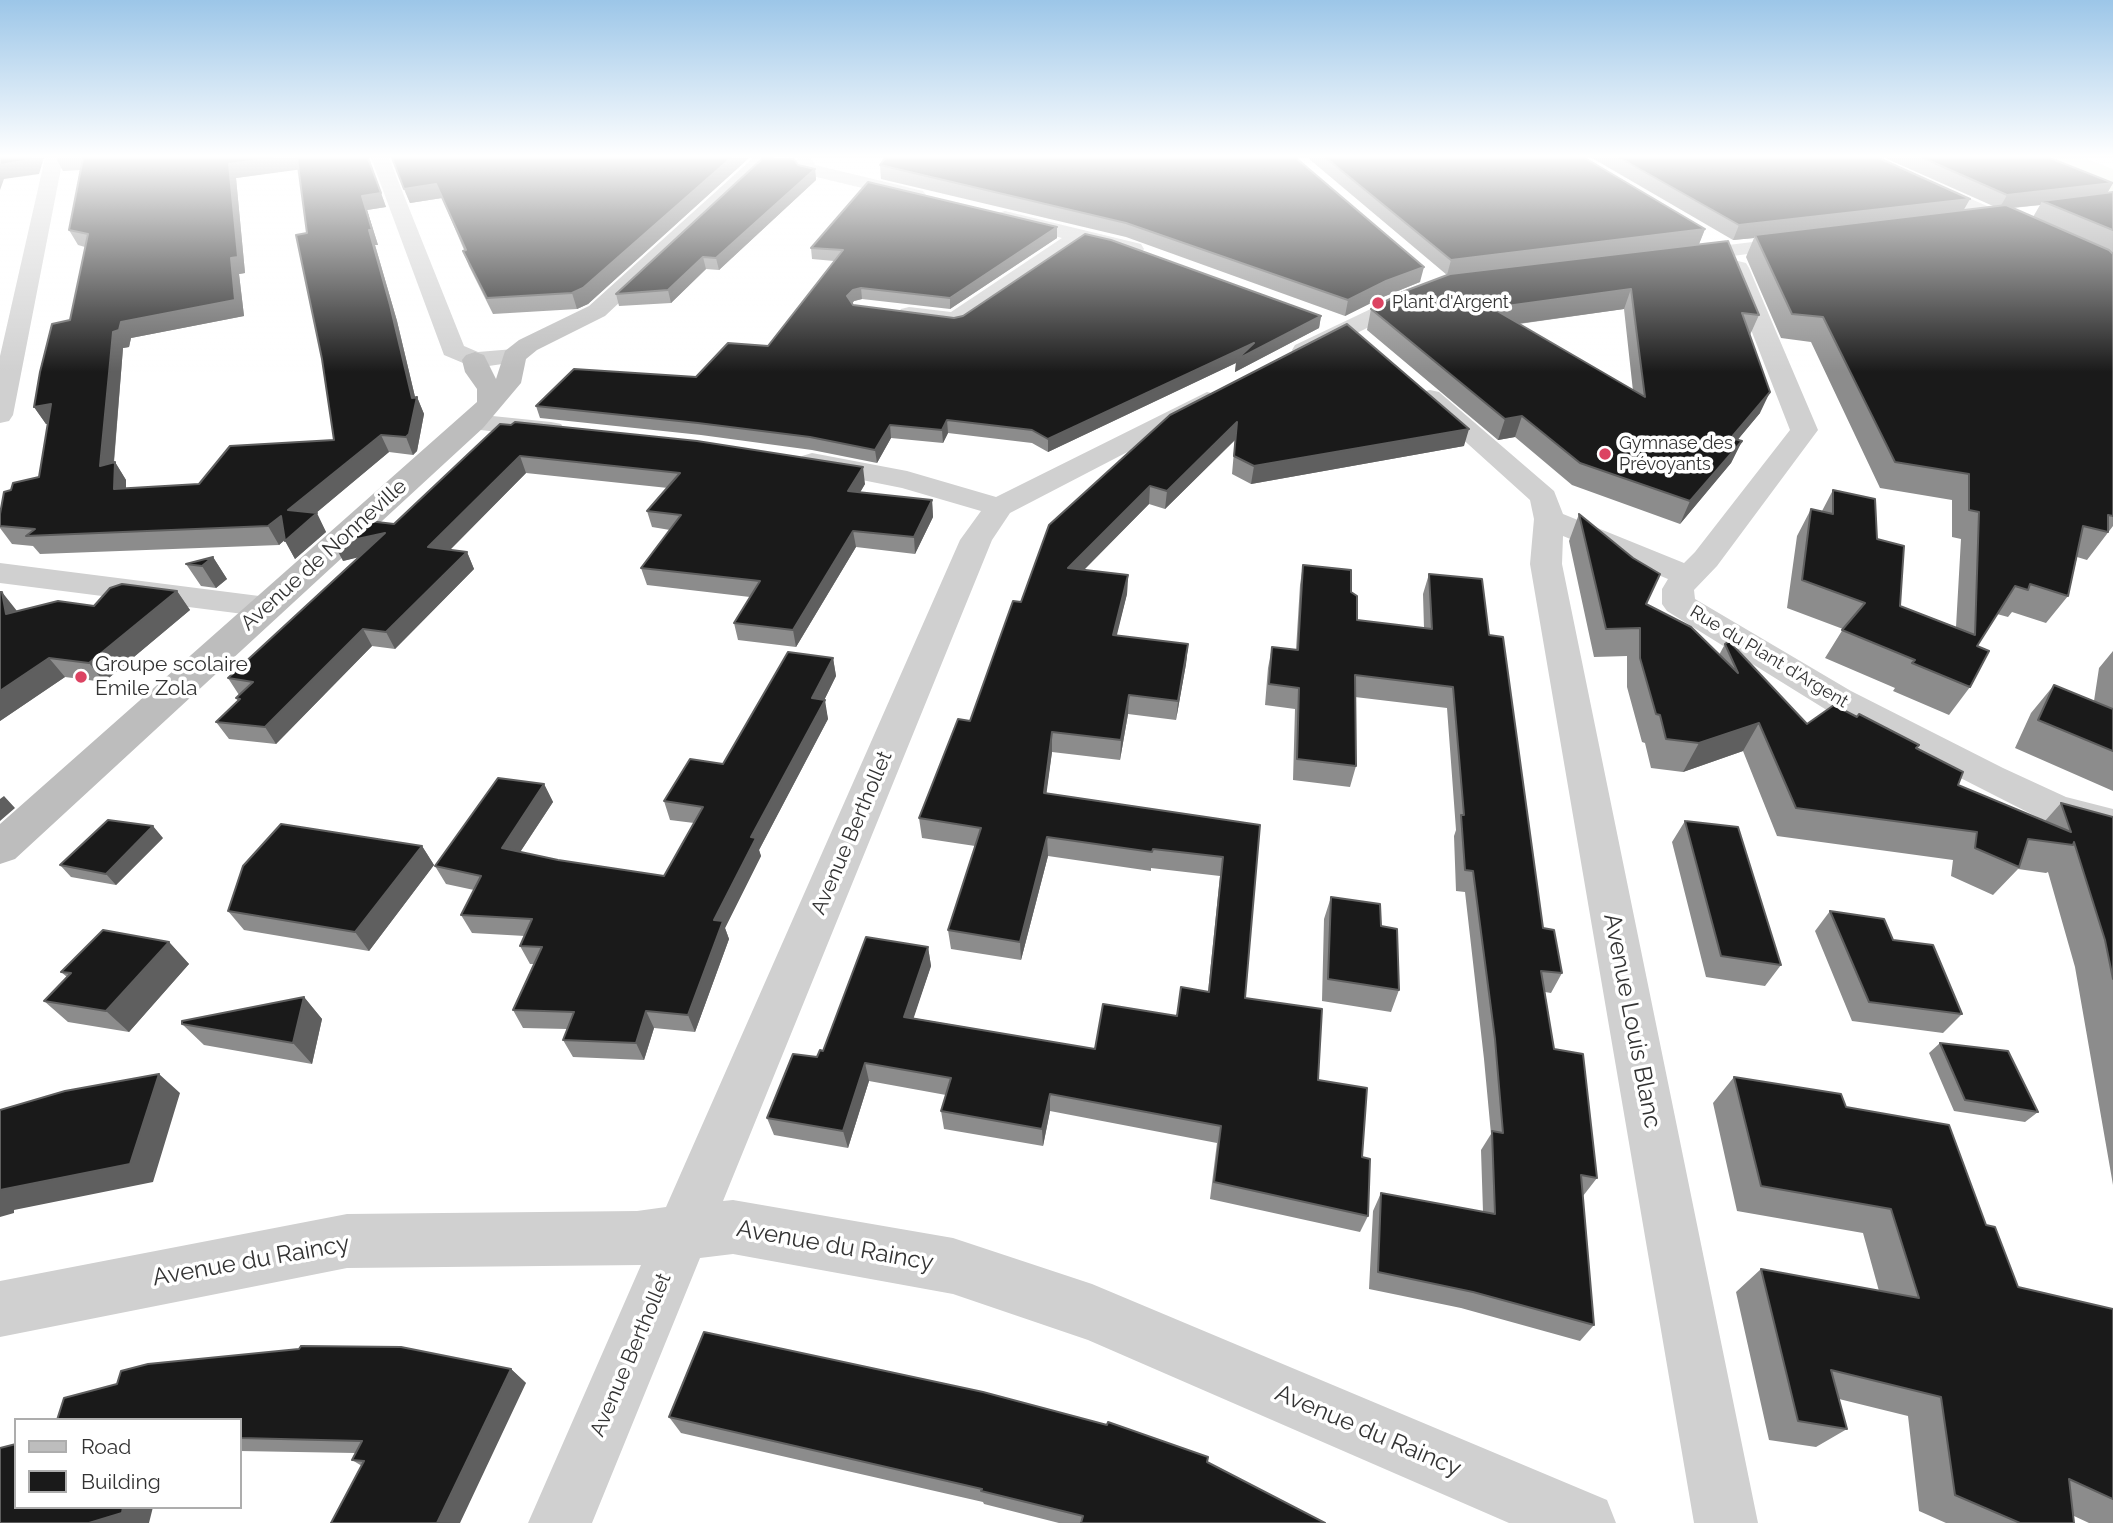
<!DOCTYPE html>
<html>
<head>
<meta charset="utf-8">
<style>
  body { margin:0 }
  #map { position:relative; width:2113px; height:1523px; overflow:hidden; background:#fff; font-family:Raleway,sans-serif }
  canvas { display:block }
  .legend { position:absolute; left:14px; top:1418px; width:228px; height:91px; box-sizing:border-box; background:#fff; border:2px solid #adadad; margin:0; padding:9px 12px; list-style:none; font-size:21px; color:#333 }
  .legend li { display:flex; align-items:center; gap:14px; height:35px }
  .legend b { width:35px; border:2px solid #adadad }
</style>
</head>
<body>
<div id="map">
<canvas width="2113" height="1523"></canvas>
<ul class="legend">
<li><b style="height:9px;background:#bdbdbd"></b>Road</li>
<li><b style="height:19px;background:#1a1a1a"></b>Building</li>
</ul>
</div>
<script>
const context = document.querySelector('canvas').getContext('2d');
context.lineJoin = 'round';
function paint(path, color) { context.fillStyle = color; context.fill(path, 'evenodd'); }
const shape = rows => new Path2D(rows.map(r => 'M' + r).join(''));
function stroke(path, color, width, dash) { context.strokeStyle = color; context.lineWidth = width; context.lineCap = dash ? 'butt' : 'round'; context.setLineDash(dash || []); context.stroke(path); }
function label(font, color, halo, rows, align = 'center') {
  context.font = font + ' Raleway,sans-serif'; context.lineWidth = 7; context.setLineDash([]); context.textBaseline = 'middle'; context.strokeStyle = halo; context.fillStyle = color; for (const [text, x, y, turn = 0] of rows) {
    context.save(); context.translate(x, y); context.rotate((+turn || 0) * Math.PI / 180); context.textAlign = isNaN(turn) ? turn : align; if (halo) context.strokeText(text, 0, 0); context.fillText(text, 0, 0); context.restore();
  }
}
paint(shape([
  [2008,158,2084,158,2113,169,2113,201]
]), '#e4e9dd');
paint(shape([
  [45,158,63,158,13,415,9,421,0,423,0,356,45,158],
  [371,158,389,158,464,346,478,352,514,349,523,351,526,356,523,361,475,368,444,355,371,158],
  [797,158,811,158,815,165,923,191,926,195,916,201,800,173,795,162,797,158],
  [1853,158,1878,158,2112,261,2113,283,2105,281,2096,271,1856,162,1853,158],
  [1005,211,1141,244,1144,249,1141,254,1133,255,1083,243,963,325,955,327,901,319,897,314,901,309,909,307,951,312,1062,238,998,221,995,217,998,213,1005,211],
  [1801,236,1808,238,1812,242,1808,246,1680,263,1672,262,1669,257,1672,252,1680,251,1801,236],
  [1738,261,1746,263,1749,268,1818,430,1717,566,1694,590,1695,599,1851,691,2003,768,2066,797,2113,809,2113,839,2041,819,1825,709,1667,611,1662,604,1662,589,1668,579,1563,536,1562,564,1758,1523,1694,1523,1530,564,1534,519,1530,500,1417,398,1421,392,1430,390,1439,392,1554,491,1563,514,1684,563,1695,552,1790,430,1727,268,1730,263,1738,261],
  [1417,287,1425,289,1428,294,1425,299,1313,355,1304,357,1295,355,1292,350,1295,345,1417,287],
  [1207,392,1216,394,1220,400,1216,406,1010,513,992,540,723,1201,733,1200,953,1238,1092,1284,1607,1500,1616,1523,1509,1523,1088,1340,953,1294,733,1254,700,1258,592,1523,528,1523,641,1265,347,1268,0,1337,0,1281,347,1214,637,1211,666,1207,960,540,981,511,902,488,802,468,798,462,802,456,812,453,907,471,996,497,1207,392],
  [473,414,551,422,561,424,565,430,561,436,551,438,463,428,459,422,463,416,473,414],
  [0,563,267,597,279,600,284,607,279,614,267,617,0,583,0,563]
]), '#d0d0d0');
paint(shape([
  [753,158,773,158,605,316,537,350,526,359,521,383,483,428,15,859,0,864,0,824,477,402,477,389,465,372,462,360,466,355,475,352,484,355,496,379,505,351,519,340,589,306,753,158]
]), '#bdbdbd');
paint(shape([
  [56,158,369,158,386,207,367,210,378,245,375,245,397,321,415,397,417,397,424,414,417,451,413,455,389,452,316,513,326,532,295,559,285,540,279,545,40,554,33,546,12,544,0,528,0,514,11,490,39,477,48,424,46,424,34,407,70,320,85,247,78,245,69,230,80,170,63,171],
  [299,169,334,440,199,484,126,489,126,480,115,462,114,463,123,348,129,347,131,338,244,316,239,274,245,273,236,178],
  [392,158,749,158,588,304,577,309,493,314,469,266,463,251,464,250,442,198,410,203],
  [1308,158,1585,158,1705,229,1699,244,1759,315,1750,335,1760,413,1737,440,1742,441,1731,463,1680,524,1572,485,1515,437,1498,440,1367,330,1371,309,1447,275],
  [1624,309,1633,391,1519,324],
  [1592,158,1879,158,1964,210,1993,206,1885,158,2050,158,2113,183,2107,193,2113,192,2113,526,2087,560,2077,557,2068,596,2046,623,2012,612,2008,617,1997,614,1977,646,1970,687,1949,715,1893,691,1895,688,1825,658,1843,629,1787,608,1797,536,1811,509,1822,511,1833,490,1877,539,1900,606,1956,627,1961,539,1952,537,1952,500,1880,488,1811,342,1781,338,1746,257,1754,238,1733,240],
  [2040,205,2033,217,2013,208],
  [798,165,815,169,816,180,719,270,706,269,671,303,619,306,616,294],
  [880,165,1420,282,1383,297,1345,316,1126,237,881,179],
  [1057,238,950,309,862,299,854,301,852,304,853,305,954,318,1321,316,1319,328,1235,372,1236,363,1048,452,1032,443,948,433,943,443,891,438,877,463,812,450,701,435,540,418,536,406,696,377,768,346,834,261,812,259,811,248],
  [1170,415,1464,446,1251,484,1232,474,1235,440,1165,509,1149,504,1084,570,1128,575,1127,594,1116,636,1188,644,1186,664,1176,720,1128,714,1120,760,1052,752,1046,793,1260,825,1245,998,1318,1080,1362,1157,1368,1216,1360,1232,1210,1199,1217,1143,1050,1111,1043,1146,944,1129,941,1111,946,1095,869,1081,848,1148,774,1135,767,1118,817,1057,928,947,931,966,913,1018,1095,1049,1177,1016,1208,992,1220,876,1151,868,1151,871,1048,856,1021,960,951,949,948,930,975,846,922,838,919,818,970,721,1021,602],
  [500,424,865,484,860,492,932,500,933,517,915,554,856,547,796,647,738,640,734,623,750,597,647,585,641,568,670,530,652,527,647,511,668,488,526,473,450,550,467,552,474,569,395,649,372,646,276,744,229,739,216,722,238,701,236,698,239,695,228,678,358,557,343,561,394,524],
  [1579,514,1647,604,1719,655,1725,644,1807,724,1916,748,1958,785,2045,821,2061,803,2113,817,2113,1185,2075,967,2048,872,2046,873,2018,869,1993,895,1951,876,1953,860,1777,836,1743,751,1683,772,1651,768,1645,743,1642,742,1627,687,1627,656,1594,657,1569,541],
  [213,557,227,579,216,588,201,586,186,564],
  [1303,565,1351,592,1357,620,1424,628,1423,594,1429,574,1489,635,1543,928,1562,973,1551,993,1545,992,1554,1049,1597,1178,1583,1196,1594,1325,1580,1341,1461,1308,1369,1289,1373,1211,1381,1193,1483,1212,1481,1150,1491,1134,1484,1059,1465,892,1456,891,1454,836,1456,830,1447,708,1355,697,1356,766,1350,787,1293,780,1295,709,1265,705,1268,668,1272,647,1296,650,1300,585],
  [177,591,190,610,104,682,65,677,0,721,17,611,94,606],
  [2113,651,2113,791,2015,748,2031,713,2054,685,2094,701,2099,668],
  [833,658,836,676,824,700,828,719,759,850,761,856,725,928,729,939,695,1032,654,1028,644,1060,573,1057,563,1040,567,1029,523,1028,513,1010,534,964,530,964,520,946,525,936,472,933,461,915,474,890,446,884,435,866,544,784,553,802,520,852,558,860,664,876,694,823,670,820,664,801,723,764],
  [1685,821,1781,965,1765,986,1706,977,1672,842],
  [163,838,116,885,71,877,60,865],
  [422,846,434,865,369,951,244,930,228,911],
  [1331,897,1381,926,1399,990,1391,1012,1322,1001,1324,919],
  [1830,911,1962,1014,1943,1033,1852,1021,1815,931],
  [169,942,189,964,129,1032,68,1022,44,1001,67,977,61,972],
  [304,997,322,1019,312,1064,204,1045,182,1024],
  [1940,1043,2038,1112,2025,1122,1954,1111,1929,1053],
  [1734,1077,1846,1107,1986,1225,2018,1287,2113,1309,2113,1523,2089,1523,2074,1516,2074,1523,1946,1523,1919,1511,1908,1416,1839,1399,1847,1429,1816,1447,1769,1440,1736,1292,1761,1269,1879,1291,1863,1233,1737,1211,1713,1103],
  [511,1369,526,1383,362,1466,352,1460,355,1453,240,1451,240,1420],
  [669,1417,1207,1462,1325,1523,1059,1523,984,1504,983,1502,681,1433]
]), '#8c8c8c');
paint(shape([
  [31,158,44,158,39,174,4,179,0,190,0,165],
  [273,158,298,158,303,169,236,178,245,273,239,274,244,316,131,338,129,347,123,348,112,483,100,466,113,332,121,322,229,164],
  [368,158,386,207,367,210,378,245,375,245,397,321,416,401,417,397,424,414,417,451,413,455,406,437,412,398,369,230,362,196],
  [731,158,749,158,588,304,577,309,572,293],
  [815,169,816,180,719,270,716,258],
  [2113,183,2105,197,2042,201,2040,205,1999,209,2007,195],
  [436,184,442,198,410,203,404,189],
  [1970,199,1962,213,1755,235,1754,238,1733,240,1739,225],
  [1057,227,1057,238,950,309,950,298],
  [1705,229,1699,244,1447,275,1451,260],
  [703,257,706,269,671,303,668,290],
  [1424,267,1420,282,1383,297,1345,316,1348,300,1386,281],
  [861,288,862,299,854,301,849,307,847,296,853,290],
  [1631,289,1624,309,1487,328,1492,308],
  [1321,316,1319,328,1235,372,1236,363,1048,452,1048,439,1254,343],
  [1770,392,1760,413,1721,460,1731,438],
  [51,404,63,421,46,424,34,407],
  [1522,416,1515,437,1498,440,1505,419],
  [947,420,948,433,943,443,942,430],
  [1237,422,1235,440,1165,509,1167,491],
  [890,425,891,438,877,463,875,450],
  [1469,429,1464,446,1251,484,1254,466],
  [381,435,389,452,298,528,288,510],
  [1742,441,1731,463,1680,524,1690,501],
  [520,456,526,473,436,564,428,547],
  [115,462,126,480,126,507,114,489],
  [863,467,865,484,851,508,848,491],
  [1150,486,1149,504,1067,587,1068,568],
  [932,500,933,517,915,554,914,537],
  [317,513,326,532,295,559,285,541],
  [281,516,291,534,279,545,268,526],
  [853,531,856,547,796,647,793,630],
  [385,533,393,549,343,561,334,544],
  [467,552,474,569,395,649,386,632],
  [213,557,227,579,216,588,202,566],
  [1128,575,1127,594,1112,655,1113,635],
  [177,591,190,610,104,682,89,663],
  [2,592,17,611,6,614],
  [363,629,372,646,276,744,265,727],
  [1188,644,1186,664,1176,720,1178,701],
  [49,658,65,677,0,721,0,691],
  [833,658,836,676,816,717,812,698],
  [1129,695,1128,714,1120,760,1121,740],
  [825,700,828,719,759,850,761,856,725,928,729,939,695,1032,688,1015,714,920,751,837],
  [1759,723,1743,751,1683,772,1699,743],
  [1052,732,1052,752,1044,812,1044,793],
  [544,784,553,802,511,866,502,848],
  [4,796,15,808,0,821,0,799],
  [153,826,163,838,116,885,106,874],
  [1047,837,1048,856,1021,960,1020,942],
  [422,846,434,865,369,951,355,932],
  [169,942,189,964,129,1032,106,1011],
  [928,947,931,966,908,1035,904,1017],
  [304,997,322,1019,312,1064,293,1043],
  [646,1011,654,1028,644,1060,636,1043],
  [865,1063,869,1081,848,1148,843,1131],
  [159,1074,180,1093,153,1182,14,1210,14,1213,0,1217,0,1190],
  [1050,1094,1050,1111,1043,1146,1042,1129],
  [511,1369,526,1383,460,1523,437,1523],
  [123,1507,153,1507,149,1523,89,1523]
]), '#5f5f5f');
const building = shape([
  [0,158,31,158,30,160,0,165,0,158],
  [83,158,273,158,229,164,238,257,231,258,235,300,121,322,119,330,113,332,100,466,115,462,114,489,199,484,230,446,334,440,322,359,296,235,307,233,297,158,368,158,381,193,362,196,372,230,369,230,390,305,412,398,417,397,409,434,406,437,381,435,288,510,317,513,285,541,281,516,268,526,26,536,35,529,0,526,0,514,4,492,11,490,13,483,39,477,51,404,34,407,40,372,52,324,70,320,88,234,69,230,83,158],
  [392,158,731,158,583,288,572,293,487,298,463,251,466,250,436,184,404,189,392,158],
  [763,158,794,159,798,165,815,169,716,258,703,257,668,290,616,294,763,158],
  [885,158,1296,158,1424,267,1386,281,1348,300,1126,223,880,165,885,158],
  [1326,158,1585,158,1705,229,1451,260,1326,158],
  [1620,158,1879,158,1970,199,1739,225,1620,158],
  [1923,158,2050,158,2113,183,2007,195,1923,158],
  [868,182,1057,227,950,298,861,288,853,290,847,296,853,305,954,318,963,316,1085,234,1111,240,1321,316,1236,360,1254,343,1048,439,1032,430,947,420,942,430,890,425,875,450,810,437,698,423,536,406,574,369,696,377,728,343,768,346,843,250,811,248,868,182],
  [2113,192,2113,230,2042,201,2113,192],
  [2006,205,2109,250,2113,254,2113,516,2108,515,2108,532,2083,526,2068,596,2030,584,2028,590,2015,586,1977,646,1989,651,1970,687,1912,663,1915,660,1842,630,1865,603,1802,580,1811,509,1833,514,1833,490,1875,499,1877,539,1904,546,1900,606,1975,635,1979,512,1969,510,1969,474,1895,462,1823,317,1792,314,1755,235,2006,205],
  [1728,241,1759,315,1742,313,1770,392,1731,438,1742,441,1690,501,1580,463,1522,416,1505,419,1371,309,1405,291,1450,274,1728,241],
  [1631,289,1645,397,1492,308,1631,289],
  [1347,324,1469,429,1254,466,1234,456,1237,422,1167,491,1150,486,1068,568,1128,575,1113,635,1188,644,1178,701,1129,695,1121,740,1052,732,1044,793,1260,825,1245,998,1322,1009,1318,1080,1367,1088,1362,1157,1370,1159,1368,1216,1214,1182,1221,1126,1050,1094,1042,1129,941,1111,951,1078,865,1063,843,1131,767,1118,793,1054,817,1057,820,1050,823,1051,866,937,928,947,904,1017,1095,1049,1103,1004,1177,1016,1181,987,1209,992,1223,857,1153,849,1152,852,1047,837,1020,942,948,930,981,828,919,818,958,719,970,721,1013,601,1021,602,1049,525,1170,415,1347,324],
  [515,422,697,441,863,467,848,491,932,500,914,537,853,531,793,630,734,623,760,581,641,568,681,515,647,511,680,473,520,456,428,547,467,552,386,632,363,629,265,727,216,722,240,699,236,698,253,682,228,678,385,533,334,544,360,520,394,524,500,424,511,425,515,422],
  [1579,514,1633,558,1660,574,1646,604,1691,627,1738,673,1725,644,1729,641,1807,724,1834,705,1857,717,1859,714,1919,745,1916,748,1963,772,1958,785,2071,832,2061,803,2113,817,2113,979,2105,940,2074,842,2073,845,2028,839,2019,867,1975,848,1977,832,1796,808,1759,723,1699,743,1666,739,1660,715,1656,714,1640,658,1640,628,1606,629,1579,514],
  [213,557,202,566,186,564,213,557],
  [1303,565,1351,570,1351,592,1357,596,1357,620,1432,629,1429,574,1482,579,1489,635,1503,637,1543,928,1554,930,1562,973,1541,971,1554,1049,1583,1054,1597,1178,1581,1175,1594,1325,1473,1292,1378,1272,1381,1193,1495,1214,1492,1131,1503,1133,1495,1039,1473,871,1465,870,1461,815,1464,815,1453,687,1355,675,1356,766,1297,759,1299,688,1269,684,1272,647,1298,650,1303,565],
  [122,584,177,591,89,663,49,658,0,691,0,592,2,592,6,614,58,601,94,606,110,588,122,584],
  [788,652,833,658,812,698,825,700,751,837,756,838,714,920,723,921,688,1015,646,1011,636,1043,563,1040,574,1012,513,1010,542,947,520,946,532,919,461,915,481,876,435,866,498,778,544,784,502,848,558,860,664,876,703,807,664,801,690,759,723,764,788,652],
  [2054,685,2113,709,2113,751,2038,720,2054,685],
  [108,820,153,826,106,874,60,865,108,820],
  [1685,821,1738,827,1781,965,1721,956,1685,821],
  [281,824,422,846,355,932,228,911,243,866,281,824],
  [1331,897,1380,904,1381,926,1397,929,1399,990,1328,979,1331,897],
  [1830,911,1884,919,1893,940,1933,945,1962,1014,1869,1002,1830,911],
  [103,930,169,942,106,1011,44,1001,71,973,61,972,103,930],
  [304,997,293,1043,182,1024,182,1021,304,997],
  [1940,1043,2008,1051,2038,1112,1965,1100,1940,1043],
  [159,1074,130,1164,0,1190,0,1110,65,1091,159,1074],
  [1734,1077,1841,1094,1846,1107,1949,1125,1986,1225,1995,1227,2018,1287,2113,1309,2113,1499,2069,1479,2074,1523,2020,1523,1955,1495,1941,1397,1831,1370,1847,1429,1798,1421,1761,1269,1919,1298,1891,1209,1761,1186,1734,1077],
  [704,1332,983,1392,1107,1425,1108,1422,1208,1457,1207,1462,1325,1523,1081,1523,1083,1516,981,1491,982,1489,669,1417,704,1332],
  [301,1346,401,1347,511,1369,437,1523,331,1523,364,1461,352,1460,362,1441,240,1438,240,1420,57,1420,64,1398,117,1384,121,1371,148,1364,299,1349,301,1346],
  [16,1444,16,1507,123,1507,122,1513,89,1523,0,1523,0,1448,16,1444]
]);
paint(building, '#1a1a1a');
stroke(building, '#5f5f5f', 2);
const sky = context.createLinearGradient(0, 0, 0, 372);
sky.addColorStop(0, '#9cc6e8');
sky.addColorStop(0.42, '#fff');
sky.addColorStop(1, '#ffffff00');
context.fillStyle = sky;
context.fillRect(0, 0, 2113, 372);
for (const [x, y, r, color] of [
  [1378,303,7,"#dc4362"],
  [1605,454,7,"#dc4362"],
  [81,677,7,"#dc4362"]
]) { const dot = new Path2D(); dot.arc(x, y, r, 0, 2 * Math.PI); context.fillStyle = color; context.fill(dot); stroke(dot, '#fff', 2.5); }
label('18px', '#333', '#fff', [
  ["Plant d'Argent",1392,303],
  ["Gymnase des",1619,444],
  ["Prévoyants",1619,465]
], 'left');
label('18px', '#333', '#fff', [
  ["Rue du Plant d'Argent",1769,657,31]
]);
label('21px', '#333', '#fff', [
  ["Avenue de Nonneville",324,555,-42],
  ["Avenue Berthollet",852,833,-67],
  ["Avenue Berthollet",631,1355,-67]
]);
label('21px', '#333', '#fff', [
  ["Groupe scolaire",95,665],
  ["Emile Zola",95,689]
], 'left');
label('24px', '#333', '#fff', [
  ["Avenue Louis Blanc",1632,1021,79],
  ["Avenue du Raincy",835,1246,10],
  ["Avenue du Raincy",251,1261,-10],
  ["Avenue du Raincy",1368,1431,23]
]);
</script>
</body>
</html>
